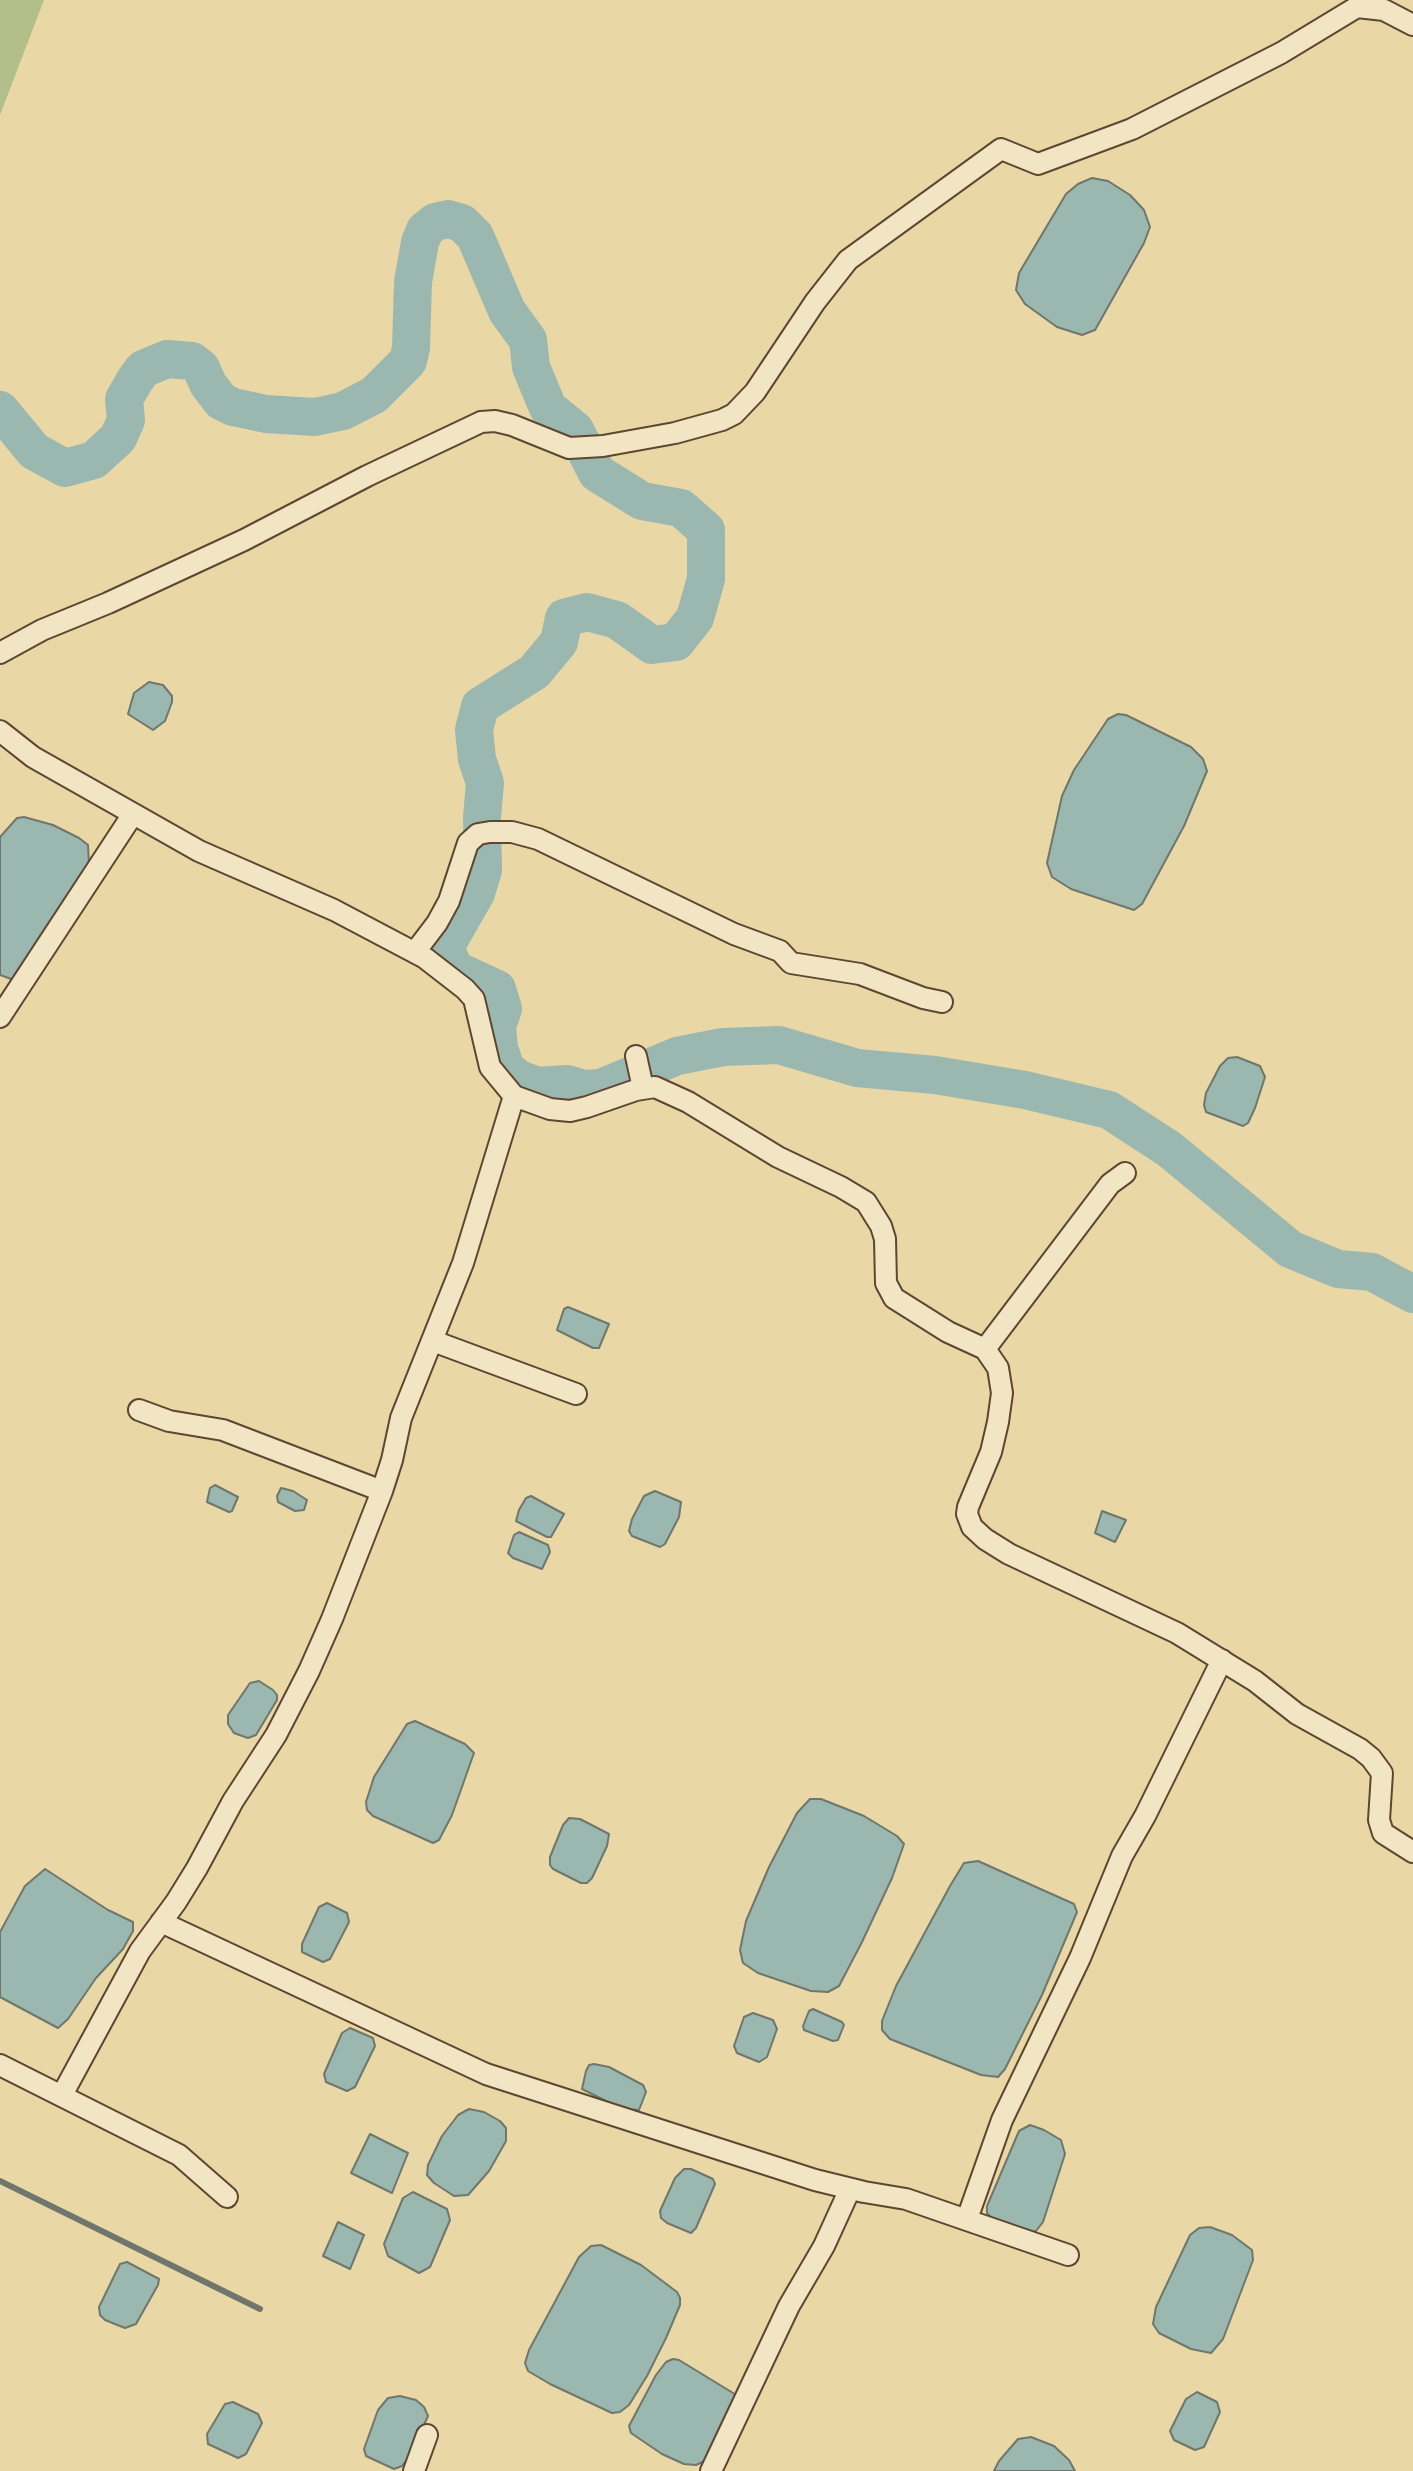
<!DOCTYPE html>
<html>
<head>
<meta charset="utf-8">
<style>
  body { margin:0 }
  canvas { display:block; background:#e9d7a5 }
</style>
</head>
<body>
<canvas width="1413" height="2471"></canvas>
<script>
const context = document.querySelector('canvas').getContext('2d');
context.lineJoin = 'round';
function paint(path, color) { context.fillStyle = color; context.fill(path, 'evenodd'); }
const shape = rows => new Path2D(rows.map(r => 'M' + r).join(''));
function stroke(path, color, width, dash) { context.strokeStyle = color; context.lineWidth = width; context.lineCap = dash ? 'butt' : 'round'; context.setLineDash(dash || []); context.stroke(path); }
paint(shape([
  [0,0,44,0,0,115]
]), '#b3bf8a');
const water = shape([
  [1092,178,1108,181,1130,195,1144,210,1150,227,1144,243,1095,330,1082,335,1057,327,1025,304,1016,290,1019,273,1066,194,1078,184,1092,178],
  [149,682,163,685,172,696,172,702,165,721,153,730,128,714,134,693,149,682],
  [1118,714,1126,715,1191,747,1203,759,1207,771,1184,826,1142,904,1134,910,1071,889,1052,877,1047,863,1062,796,1074,770,1108,719,1118,714],
  [24,817,53,825,79,838,88,845,89,865,14,980,0,975,0,837,17,818,24,817],
  [1237,1057,1260,1066,1265,1077,1255,1108,1248,1123,1243,1126,1206,1112,1204,1105,1206,1093,1220,1066,1228,1058,1237,1057],
  [568,1307,609,1324,599,1348,593,1348,557,1330,564,1309,568,1307],
  [215,1485,238,1497,232,1511,229,1512,207,1502,210,1488,215,1485],
  [281,1488,293,1491,307,1500,304,1510,295,1511,278,1502,277,1496,281,1488],
  [655,1491,681,1502,679,1517,665,1544,660,1547,632,1536,629,1531,632,1519,644,1496,655,1491],
  [531,1496,564,1514,551,1537,547,1537,516,1521,519,1510,526,1498,531,1496],
  [1102,1511,1126,1520,1115,1542,1095,1533,1102,1511],
  [519,1532,548,1545,550,1552,542,1569,513,1558,508,1553,514,1535,519,1532],
  [259,1681,273,1690,277,1695,277,1700,256,1735,248,1738,234,1733,228,1724,228,1715,250,1683,259,1681],
  [415,1721,465,1744,474,1753,452,1815,439,1840,433,1843,373,1816,367,1810,366,1802,374,1777,407,1724,415,1721],
  [810,1799,821,1799,864,1816,897,1836,904,1844,892,1878,862,1942,839,1986,828,1992,811,1991,758,1973,743,1963,740,1950,746,1921,769,1867,797,1813,810,1799],
  [569,1818,580,1819,609,1834,607,1846,592,1878,587,1883,581,1883,553,1869,550,1865,550,1857,563,1825,569,1818],
  [978,1861,1074,1904,1077,1912,1042,1995,1005,2069,998,2077,981,2075,890,2039,882,2030,882,2021,896,1986,950,1886,964,1863,978,1861],
  [45,1869,108,1910,133,1922,133,1931,123,1949,96,1978,68,2019,58,2028,0,1997,0,1932,25,1886,45,1869],
  [327,1903,347,1913,349,1922,330,1959,323,1962,302,1952,302,1944,319,1907,327,1903],
  [813,2009,842,2022,844,2025,838,2040,833,2041,804,2030,803,2026,809,2011,813,2009],
  [753,2013,773,2020,777,2029,767,2057,759,2062,737,2053,734,2046,744,2017,753,2013],
  [350,2028,373,2038,375,2046,355,2087,347,2091,326,2082,324,2074,342,2033,350,2028],
  [594,2064,609,2067,643,2085,646,2092,639,2110,622,2109,582,2089,586,2071,589,2065,594,2064],
  [469,2109,484,2112,500,2121,506,2128,506,2141,489,2171,468,2195,454,2196,434,2183,427,2175,428,2165,442,2136,458,2115,469,2109],
  [1030,2125,1044,2130,1061,2140,1065,2154,1043,2222,1036,2231,1025,2233,992,2219,987,2213,987,2206,1019,2131,1030,2125],
  [370,2134,408,2153,392,2193,351,2173,370,2134],
  [684,2169,691,2169,713,2179,715,2184,696,2228,691,2233,667,2223,661,2218,660,2211,675,2178,684,2169],
  [413,2192,447,2209,450,2220,430,2267,419,2273,388,2256,384,2244,403,2198,413,2192],
  [338,2222,364,2235,350,2269,323,2256,338,2222],
  [1210,2227,1232,2235,1252,2250,1253,2260,1223,2339,1211,2353,1191,2349,1159,2333,1153,2324,1156,2307,1190,2235,1199,2228,1210,2227],
  [601,2245,641,2265,677,2292,680,2298,680,2305,666,2338,647,2376,629,2405,620,2412,612,2413,550,2384,528,2371,525,2363,529,2350,579,2257,591,2246,601,2245],
  [127,2262,159,2279,158,2285,136,2324,125,2328,105,2320,100,2315,99,2307,120,2264,127,2262],
  [673,2359,679,2360,738,2396,709,2459,696,2465,684,2464,662,2454,631,2433,629,2426,656,2375,666,2362,673,2359],
  [1197,2392,1217,2402,1220,2412,1204,2447,1195,2450,1174,2440,1170,2431,1186,2399,1197,2392],
  [400,2396,416,2400,424,2407,428,2416,409,2457,402,2466,394,2469,366,2456,364,2449,378,2410,388,2398,400,2396],
  [233,2402,258,2414,262,2423,246,2454,238,2458,208,2444,207,2434,225,2404,233,2402],
  [1031,2437,1054,2446,1069,2460,1075,2471,994,2471,999,2461,1018,2439,1031,2437]
]);
paint(water, '#9ab8af');
stroke(water, '#6f776d', 2);
stroke(shape([
  [0,2181,260,2309]
]), '#6f776d', 6);
stroke(shape([
  [0,410,34,451,65,468,94,460,118,438,126,420,124,399,135,380,143,369,167,359,192,361,201,368,208,384,221,401,233,407,266,414,315,417,343,411,374,395,408,361,411,348,413,282,420,242,425,230,435,222,448,219,462,223,475,236,507,311,528,340,531,367,548,408,575,430,597,473,642,501,681,508,706,530,706,579,695,618,676,642,652,645,617,620,587,612,564,618,559,642,534,672,480,706,474,730,477,759,485,783,482,817,483,870,476,893,448,942,447,954,456,970,497,989,503,1009,497,1026,499,1048,506,1069,519,1079,538,1086,567,1084,584,1089,601,1088,677,1056,723,1047,779,1045,857,1068,935,1075,1025,1090,1109,1110,1169,1149,1290,1249,1338,1269,1372,1272,1413,1294]
]), '#9ab8af', 38);
const minor = shape([
  [0,653,42,630,108,603,244,540,367,476,481,422,495,421,512,425,569,448,603,446,675,433,722,420,734,414,755,392,815,302,848,260,1001,149,1038,164,1132,129,1281,53,1357,7,1384,10,1413,25],
  [0,731,33,757,199,851,334,910,425,958,465,989,474,999,490,1067,514,1096,550,1109,570,1111,587,1107,636,1090,655,1087,688,1102,778,1157,841,1187,866,1202,881,1226,885,1239,886,1283,894,1298,948,1332,985,1349,998,1368,1002,1393,998,1422,991,1452,968,1507,967,1514,972,1527,985,1539,1009,1554,1177,1633,1255,1681,1297,1714,1360,1749,1371,1758,1382,1773,1379,1820,1383,1833,1413,1852],
  [415,952,437,923,449,901,468,843,478,834,490,832,512,832,538,839,734,934,780,951,791,963,860,974,923,998,942,1002],
  [0,1017,133,814],
  [636,1056,643,1088],
  [433,1341,576,1394],
  [985,1349,1110,1184,1125,1173],
  [139,1410,169,1421,223,1430,382,1491],
  [161,1922,486,2074,815,2180,864,2192,906,2199,1068,2255],
  [0,2065,179,2155,227,2197],
  [62,2095,140,1951,176,1902,197,1868,233,1801,276,1735,309,1671,332,1619,382,1491,392,1460,401,1418,463,1263,514,1096],
  [967,2219,1002,2120,1080,1958,1122,1856,1145,1816,1222,1660],
  [414,2471,427,2435],
  [711,2471,789,2306,824,2246,850,2189]
]);
stroke(minor, '#5e4631', 24);
stroke(minor, '#f1e5c4', 20);
</script>
</body>
</html>
